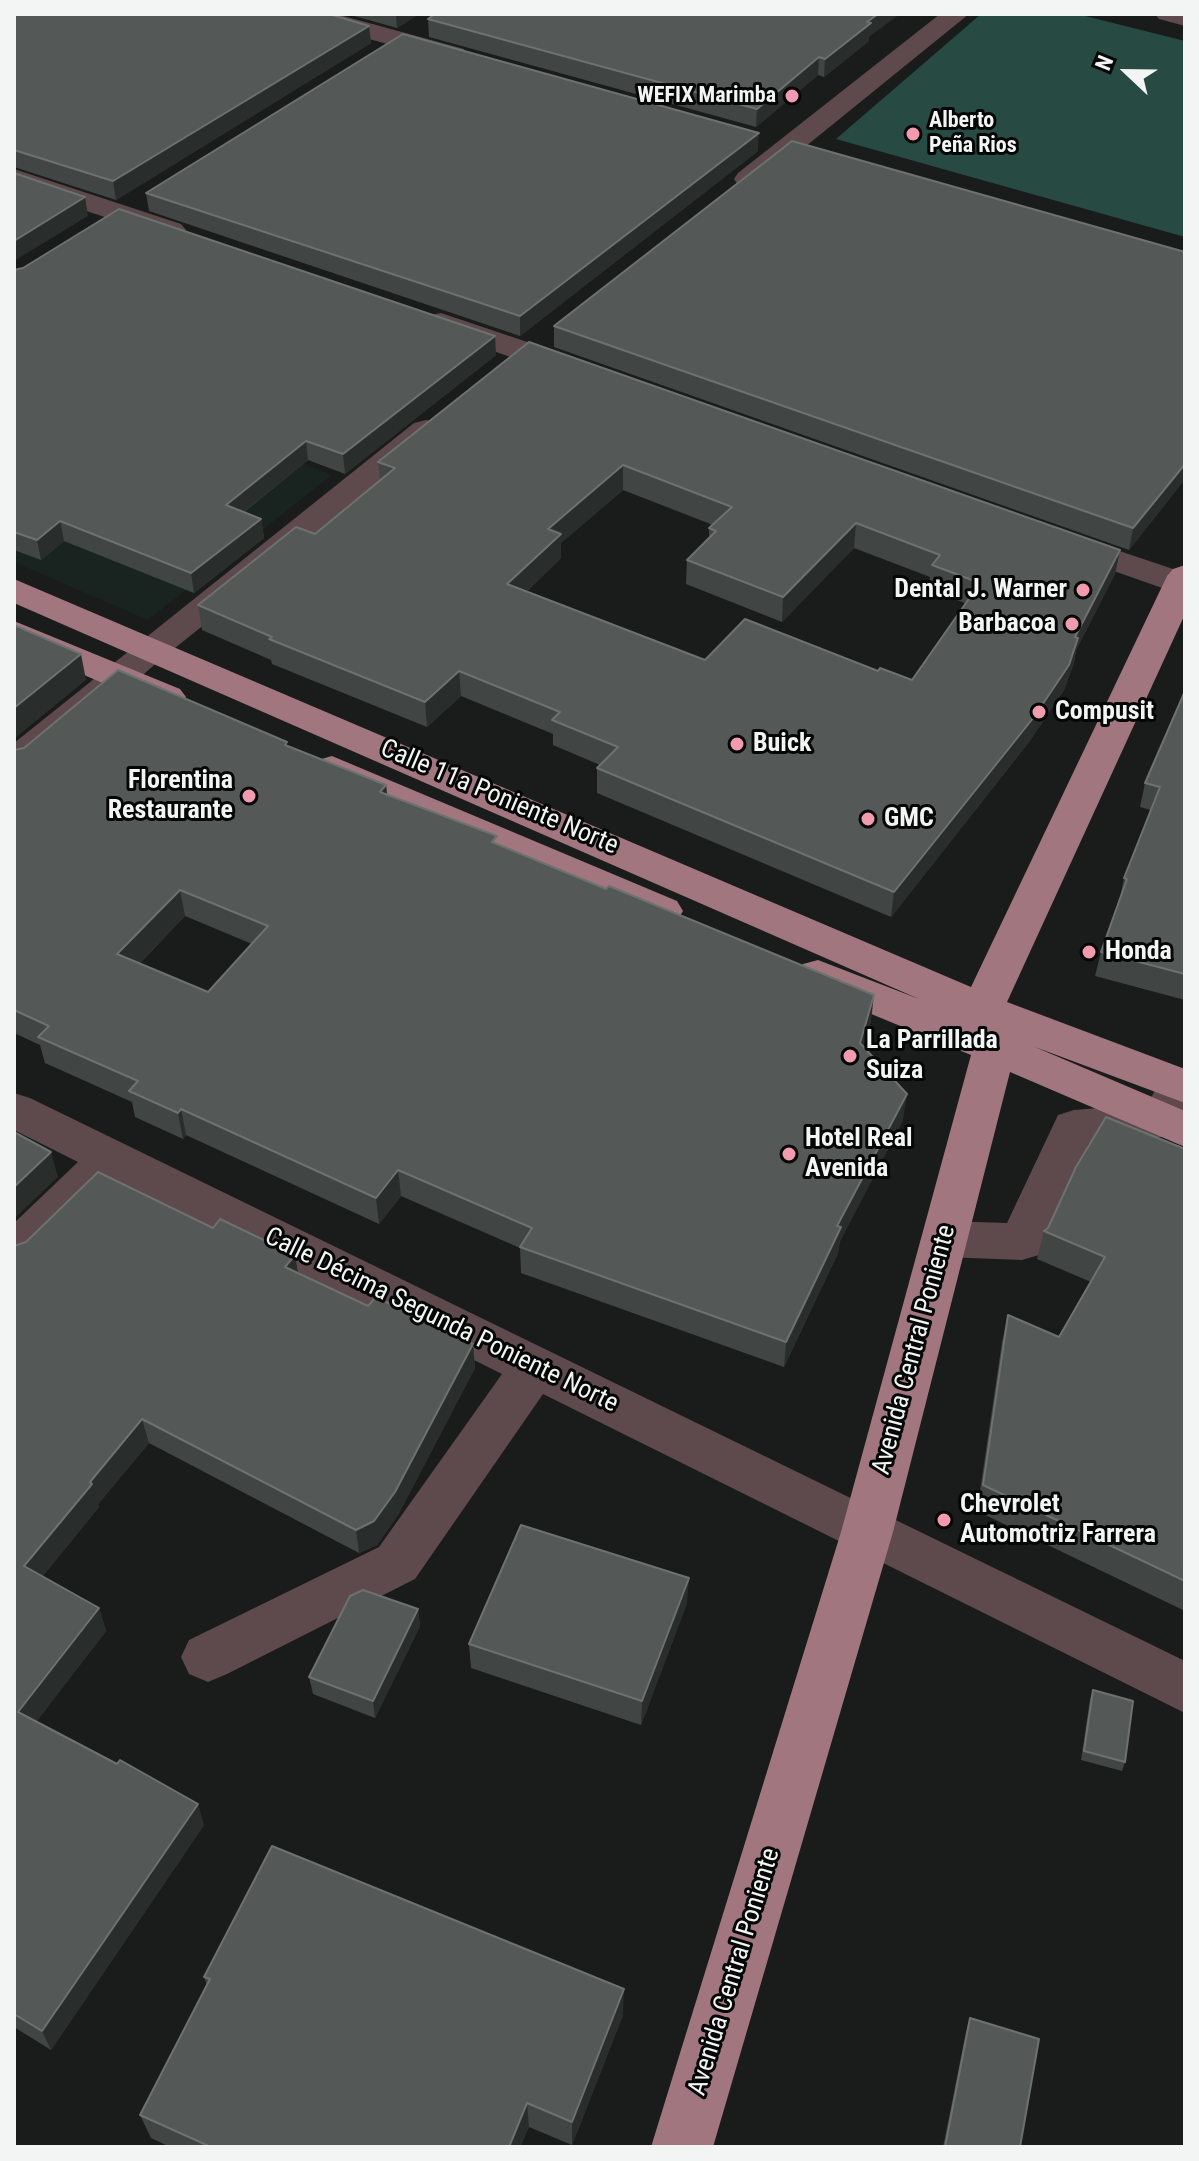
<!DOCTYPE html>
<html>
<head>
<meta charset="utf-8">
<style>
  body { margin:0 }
  #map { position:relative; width:1199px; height:2161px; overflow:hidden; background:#191c1b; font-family:"Roboto Condensed",sans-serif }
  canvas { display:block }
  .frame { position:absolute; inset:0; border:16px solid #f2f5f4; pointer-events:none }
  .north { position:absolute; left:1087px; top:32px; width:80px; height:80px; -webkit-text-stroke:6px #050606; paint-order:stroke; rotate:292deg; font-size:22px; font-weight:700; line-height:32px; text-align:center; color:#f2f5f4 }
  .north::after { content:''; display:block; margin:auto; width:28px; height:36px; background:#f2f5f4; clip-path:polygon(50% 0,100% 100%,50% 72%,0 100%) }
</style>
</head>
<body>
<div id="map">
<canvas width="1199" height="2161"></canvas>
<div class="frame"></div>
<div class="north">N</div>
</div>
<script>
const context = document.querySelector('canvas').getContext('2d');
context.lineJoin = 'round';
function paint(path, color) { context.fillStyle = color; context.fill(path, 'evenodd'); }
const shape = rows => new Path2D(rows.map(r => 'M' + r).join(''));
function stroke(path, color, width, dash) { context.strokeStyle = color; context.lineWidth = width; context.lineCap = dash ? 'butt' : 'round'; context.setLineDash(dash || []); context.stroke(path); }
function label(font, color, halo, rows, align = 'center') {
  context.font = font + ' "Roboto Condensed",sans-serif'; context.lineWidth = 6; context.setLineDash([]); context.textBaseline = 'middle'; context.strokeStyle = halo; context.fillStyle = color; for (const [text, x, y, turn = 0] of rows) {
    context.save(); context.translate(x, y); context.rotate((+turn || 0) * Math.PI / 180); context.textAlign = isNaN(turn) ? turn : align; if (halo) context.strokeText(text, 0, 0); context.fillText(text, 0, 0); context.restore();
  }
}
paint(shape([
  [14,352,332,475,148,620,14,562]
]), '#192421');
paint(shape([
  [981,14,1077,14,1185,41,1185,237,836,139]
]), '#274a42');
paint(shape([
  [294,14,336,14,464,49,468,55,464,61,455,63,298,19,294,14],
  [940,14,969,14,758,185,748,188,738,185,734,179,738,173,940,14],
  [1155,14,1185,14,1185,26,1159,19,1155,14],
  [14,169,181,224,186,230,181,236,171,239,14,187,14,169],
  [441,313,587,362,592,369,587,376,576,379,565,376,430,329,426,322,430,315,441,313],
  [426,420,438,423,442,430,438,437,165,656,28,772,14,776,14,743,414,423,426,420],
  [1063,532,1185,573,1185,596,1051,549,1046,542,1051,535,1063,532],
  [1180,1068,1185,1069,1185,1121,1179,1132,1163,1137,1089,1143,1039,1255,1022,1260,944,1257,927,1252,921,1239,927,1226,944,1221,1007,1223,1058,1115,1074,1110,1148,1104,1164,1072,1180,1068],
  [14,1093,30,1098,1185,1661,1185,1713,543,1394,415,1579,227,1674,208,1682,189,1674,181,1657,189,1640,379,1547,502,1374,116,1181,31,1265,14,1271,14,1223,78,1162,14,1130,14,1093]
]), '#5e494d');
paint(shape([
  [1185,565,1185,614,1007,1002,1185,1069,1185,1103,1035,1047,1185,1111,1185,1147,1010,1072,893,1532,713,2147,651,2147,841,1532,971,1055,803,986,797,975,803,964,818,960,919,999,14,603,14,579,971,987,1167,576,1173,569,1185,565],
  [14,621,180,689,186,697,180,705,167,709,154,705,14,645,14,621],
  [332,756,677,901,683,911,677,921,662,925,647,921,318,778,313,769,318,760,332,756]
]), '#a1767f');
paint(shape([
  [14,14,369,26,371,43,116,200,14,167],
  [347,14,419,14,397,28],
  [428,19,869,37,869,41,824,77,818,75,756,127,429,37],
  [758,151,520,336,149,211,146,193],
  [1185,252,1185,479,1129,550,554,347,554,326],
  [14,270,496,355,345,474,308,460,244,512,261,519,264,538,194,593,64,541,41,560,14,550],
  [529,342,1120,550,1115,574,1076,650,1074,663,1064,690,1029,742,891,917,597,793,597,768,600,765,553,745,553,734,461,696,427,727,272,664,271,660,202,630,198,605,315,534,380,480,378,462],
  [623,490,713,525,709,528,709,538,687,560,686,584,782,622,854,548,930,577,929,590,965,603,912,680,878,671,705,660,526,592,561,558,561,543],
  [1185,691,1185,1000,1095,976,1101,952,1119,903,1124,878,1151,810,1140,807,1145,783],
  [287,746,386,785,387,795,497,844,871,1021,863,1047,903,1120,840,1241,838,1253,784,1367,521,1273,520,1248,401,1196,379,1224,186,1135,183,1139,135,1117,132,1102,45,1063,40,1045,14,1033,14,750],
  [185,916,252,944,208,992,140,963],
  [1185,1149,1185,1611,977,1511,1002,1342,1008,1315,1059,1337,1091,1282,1037,1259,1044,1231],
  [14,1246,298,1273,368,1306,473,1344,475,1368,398,1515,377,1545,359,1553,149,1443,98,1504,99,1507,42,1577,99,1608,106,1631,36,1722,204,1825,51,2050,14,2027],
  [687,1603,641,1725,471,1668,469,1644],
  [418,1609,420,1626,375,1718,313,1694,309,1677],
  [1093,1690,1125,1762,1122,1771,1081,1760,1090,1699],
  [204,1977,623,2015,572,2145,529,2127,520,2147,170,2147,151,2138,140,2115,207,1985],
  [970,2018,1020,2147,943,2147,966,2032]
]), '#414544');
paint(shape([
  [396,14,419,14,397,28],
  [878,14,900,14,869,37,869,41,824,77,825,59],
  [369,26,371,43,116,200,113,181],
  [819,57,818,75,756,127,757,109],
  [759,133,758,151,520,336,520,316],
  [85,197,88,216,14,261,14,241],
  [495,336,496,355,345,474,343,454],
  [306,441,308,460,228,524,226,505],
  [1185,464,1185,479,1129,550,1133,528],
  [623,465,623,490,561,543,561,558,508,609,507,584,548,529],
  [261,519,264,538,194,593,191,573],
  [60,521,64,541,41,560,37,540],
  [856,523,854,548,782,622,783,597],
  [1120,550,1115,574,1076,650,1074,663,1064,690,1029,742,891,917,894,892,1075,637],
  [81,654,86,680,14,739,14,708],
  [459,671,461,696,427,727,425,702],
  [386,785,389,812,380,792],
  [180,890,185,916,123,980,117,954],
  [874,995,871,1021,857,1069,860,1043],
  [907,1094,903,1120,840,1241,838,1253,784,1367,786,1342,837,1226],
  [181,1109,186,1135,183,1139,178,1113],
  [51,1152,58,1177,14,1219,14,1187],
  [398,1170,401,1196,379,1224,376,1198],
  [295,1255,299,1279,285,1267],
  [473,1344,475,1368,398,1515,377,1545,359,1553,356,1530],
  [142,1419,149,1443,98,1504,99,1507,32,1589,24,1566,90,1482],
  [689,1578,687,1603,641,1725,642,1701],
  [99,1608,106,1631,27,1734,18,1712],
  [418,1609,420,1626,375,1718,373,1701],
  [198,1804,204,1825,51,2050,42,2031],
  [624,1989,623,2015,572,2145,572,2122],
  [527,2103,529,2127,520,2147,509,2147]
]), '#292d2c');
const building = shape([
  [14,14,329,14,369,26,113,181,14,150,14,14],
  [435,14,878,14,867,22,871,23,825,59,819,57,757,109,428,19,435,14],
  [403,34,759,133,520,316,146,193,403,34],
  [792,141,1185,252,1185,464,1133,528,554,326,792,141],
  [14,173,85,197,14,241,14,173],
  [119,209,495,336,343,454,306,441,226,505,261,519,191,573,60,521,37,540,14,532,14,270,23,268,119,209],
  [529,342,1120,550,1075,637,1078,638,1069,665,1034,717,894,892,597,768,618,747,552,720,560,712,459,671,425,702,269,639,272,637,198,605,296,527,315,534,395,468,378,462,529,342],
  [623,465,732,507,709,528,716,531,687,560,783,597,856,523,940,555,932,565,980,583,912,680,880,668,878,671,745,619,705,660,507,584,561,534,548,529,623,465],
  [14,625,81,654,14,708,14,625],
  [118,670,287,742,285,745,386,785,380,792,497,836,492,842,606,889,609,886,874,995,860,1043,907,1094,837,1226,841,1227,786,1342,520,1247,532,1228,398,1170,376,1198,181,1109,178,1113,129,1091,138,1081,38,1037,49,1026,14,1010,14,750,24,748,118,670],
  [180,890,268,926,208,992,117,954,180,890],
  [1185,691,1185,974,1101,952,1127,879,1124,878,1160,787,1145,783,1185,691],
  [1106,1117,1185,1149,1185,1581,983,1485,1008,1315,1059,1337,1105,1257,1044,1231,1048,1228,1076,1167,1106,1117],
  [14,1132,51,1152,14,1187,14,1132],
  [98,1172,213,1228,220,1219,295,1255,285,1267,368,1306,376,1297,473,1344,395,1492,374,1521,356,1530,142,1419,90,1482,92,1484,24,1566,99,1608,18,1712,117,1764,120,1760,198,1804,42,2031,14,2014,14,1246,26,1242,98,1172],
  [521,1525,689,1578,642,1701,469,1644,521,1525],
  [363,1590,418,1609,373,1701,309,1677,350,1596,363,1590],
  [1093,1690,1133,1701,1125,1762,1084,1751,1093,1690],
  [272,1846,624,1989,572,2122,527,2103,509,2147,211,2147,140,2115,210,1979,204,1977,272,1846],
  [970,2018,1039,2039,1020,2147,945,2147,970,2018]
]);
paint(building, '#545857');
stroke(building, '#6d7170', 2);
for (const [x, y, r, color] of [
  [792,96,8,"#f29aae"],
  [913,134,8,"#f29aae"],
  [1083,590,8,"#f29aae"],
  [1072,624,8,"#f29aae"],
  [1039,712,8,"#f29aae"],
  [737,744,8,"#f29aae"],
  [249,796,8,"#f29aae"],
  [868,819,8,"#f29aae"],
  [1089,952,8,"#f29aae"],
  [850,1056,8,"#f29aae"],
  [789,1154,8,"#f29aae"],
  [944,1520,8,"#f29aae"]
]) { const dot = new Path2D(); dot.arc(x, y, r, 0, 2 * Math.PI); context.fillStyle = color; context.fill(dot); stroke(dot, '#050606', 3); }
label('bold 22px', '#f2f5f4', '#050606', [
  ["WEFIX Marimba",776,96],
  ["Alberto",929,121,"left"],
  ["Peña Rios",929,146,"left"]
], 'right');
label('bold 26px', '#f2f5f4', '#050606', [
  ["Dental J. Warner",1067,590,"right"],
  ["Barbacoa",1056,624,"right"],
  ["Compusit",1055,712],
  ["Buick",753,744],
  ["Florentina",233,781,"right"],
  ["Restaurante",233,811,"right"],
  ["GMC",884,819],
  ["Honda",1105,952],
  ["La Parrillada",866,1041],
  ["Suiza",866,1071],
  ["Hotel Real",805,1139],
  ["Avenida",805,1169],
  ["Chevrolet",960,1505],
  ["Automotriz Farrera",960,1535]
], 'left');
label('26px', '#f2f5f4', '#050606', [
  ["Calle 11a Poniente Norte",499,798,23],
  ["Calle Décima Segunda Poniente Norte",441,1321,26],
  ["Avenida Central Poniente",915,1350,-75],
  ["Avenida Central Poniente",735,1972,-73]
]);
</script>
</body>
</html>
